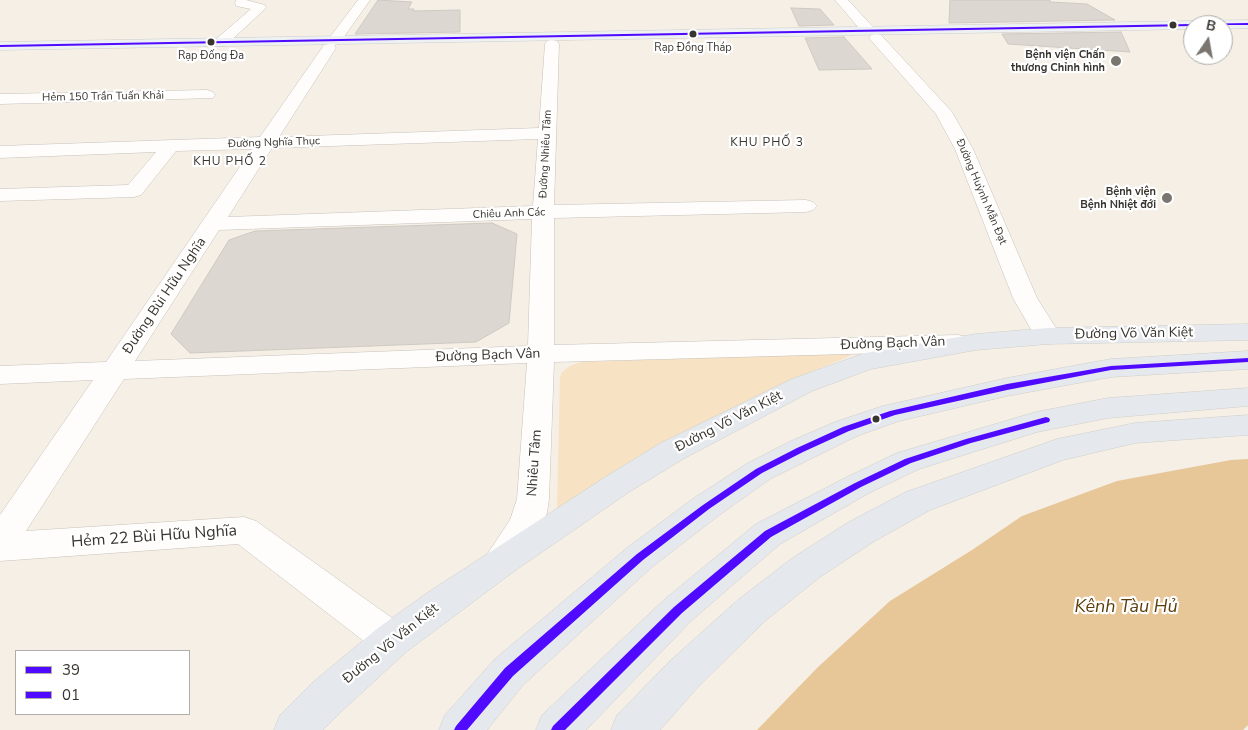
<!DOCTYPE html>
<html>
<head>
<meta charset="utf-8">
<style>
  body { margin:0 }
  #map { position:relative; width:1248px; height:730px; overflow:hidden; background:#f5efe6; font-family:"Nunito Sans",sans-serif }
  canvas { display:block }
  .legend { position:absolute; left:15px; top:650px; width:175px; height:65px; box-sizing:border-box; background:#fff; border:1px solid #afaeab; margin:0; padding:6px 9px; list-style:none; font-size:15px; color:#38342e }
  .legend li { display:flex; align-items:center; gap:10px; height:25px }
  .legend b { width:25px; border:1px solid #afaeab }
  .north { position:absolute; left:1183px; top:15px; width:50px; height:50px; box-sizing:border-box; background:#fff; border:1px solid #afaeab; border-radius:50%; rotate:12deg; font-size:14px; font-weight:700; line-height:20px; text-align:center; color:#38342e }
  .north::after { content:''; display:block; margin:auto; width:18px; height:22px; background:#7a756e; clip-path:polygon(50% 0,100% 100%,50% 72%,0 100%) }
</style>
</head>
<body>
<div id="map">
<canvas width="1248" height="730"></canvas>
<ul class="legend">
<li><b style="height:6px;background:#4f0aff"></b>39</li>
<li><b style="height:6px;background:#4f0aff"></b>01</li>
</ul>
<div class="north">B</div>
</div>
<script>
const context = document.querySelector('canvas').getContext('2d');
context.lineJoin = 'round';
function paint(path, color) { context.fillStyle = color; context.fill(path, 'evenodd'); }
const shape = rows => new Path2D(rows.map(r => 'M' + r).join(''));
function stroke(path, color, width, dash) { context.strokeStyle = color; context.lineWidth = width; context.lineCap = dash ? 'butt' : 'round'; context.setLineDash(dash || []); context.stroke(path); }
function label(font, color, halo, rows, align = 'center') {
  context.font = font + ' "Nunito Sans",sans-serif'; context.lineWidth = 4.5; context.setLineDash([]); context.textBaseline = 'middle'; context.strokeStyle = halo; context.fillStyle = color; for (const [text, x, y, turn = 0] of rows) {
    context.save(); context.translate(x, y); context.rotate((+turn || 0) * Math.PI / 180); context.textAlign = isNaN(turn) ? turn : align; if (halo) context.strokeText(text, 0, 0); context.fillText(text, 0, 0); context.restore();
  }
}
paint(shape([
  [849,353,850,356,796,378,693,428,557,509,560,377,562,372,570,366,581,362]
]), '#f7e2c4');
paint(shape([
  [1248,459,1248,725,1243,730,757,730,817,668,890,601,972,550,1022,516,1117,481,1231,460]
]), '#e7c698');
const building = shape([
  [378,0,412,2,408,9,414,9,413,11,460,10,460,32,355,34,378,0],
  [950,0,1050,0,1050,2,1087,4,1115,20,949,23,950,0],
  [791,8,820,9,834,25,799,26,791,8],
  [1121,32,1130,52,1008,44,1002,34,1121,32],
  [844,37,872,69,819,70,805,38,844,37],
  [492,223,517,234,509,323,476,342,190,353,171,334,229,240,255,231,492,223]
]);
paint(building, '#dcd7d0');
stroke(building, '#cec9c2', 1);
const minor = shape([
  [236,0,246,0,265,5,266,8,225,46,215,46,213,43,215,40,251,9,236,6,235,3,236,0],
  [358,0,370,0,339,44,334,45,336,48,279,137,539,128,545,44,547,41,552,40,557,41,559,44,554,205,806,200,813,202,817,206,813,210,806,212,554,218,554,345,958,335,967,337,971,343,967,349,958,351,554,362,549,499,547,513,535,537,513,572,500,576,487,572,482,562,510,520,517,499,527,363,124,379,26,531,244,517,256,521,406,628,411,640,406,652,392,657,378,652,238,544,0,561,0,515,93,380,0,384,0,366,106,362,252,149,176,151,141,195,134,197,0,201,0,189,128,185,156,152,0,158,0,146,260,137,324,45,329,44,327,41,358,0],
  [538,139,533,206,228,217,272,148,538,139],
  [532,219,528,346,135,361,219,230,532,219],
  [835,0,848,0,874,28,876,31,874,34,864,34,835,0],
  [876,34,881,35,952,112,973,149,1037,298,1061,336,1057,342,1048,344,1039,342,1035,336,1013,298,955,149,936,114,869,38,871,35,876,34],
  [207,90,213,92,215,95,213,98,0,104,0,94,207,90]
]);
const major = shape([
  [1248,20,1248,28,1223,29,1223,25,1193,25,1193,29,0,50,0,42,1248,20]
]);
const highway = shape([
  [1248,324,1248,340,1048,344,976,350,871,369,812,391,683,459,629,492,513,572,406,652,342,711,323,730,274,730,280,715,312,683,378,628,427,593,607,476,661,443,792,379,865,353,976,334,1048,328,1248,324],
  [1248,351,1248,369,1111,377,1007,396,899,421,857,436,770,479,718,516,652,567,523,685,487,730,439,730,445,715,495,659,628,547,694,498,748,463,789,442,835,422,883,406,1007,378,1111,359,1248,351],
  [1248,388,1248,406,1108,418,1037,432,919,469,869,493,780,544,691,621,586,730,536,730,542,715,665,599,756,524,847,477,897,453,1036,412,1108,398,1248,388],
  [1248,415,1248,435,1135,443,1063,460,930,510,873,542,820,577,765,621,698,687,660,730,611,730,617,715,670,661,739,599,794,557,849,522,906,492,1057,439,1135,423,1248,415]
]);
stroke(minor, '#c6c1ba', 1);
stroke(major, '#cfcdc8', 1);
stroke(highway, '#cfcdc8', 1);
paint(minor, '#fefdfb');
paint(major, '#eef1f4');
paint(highway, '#e5e9ee');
paint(shape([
  [1248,358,1248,362,1111,370,1007,390,895,415,849,431,803,452,762,473,709,509,643,560,513,676,467,730,454,730,456,726,505,668,637,554,703,505,756,469,797,448,843,427,890,411,1007,384,1111,366,1248,358],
  [1046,417,1049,418,1050,420,1049,422,971,443,911,463,861,487,771,537,682,613,565,730,551,730,553,726,674,607,765,531,855,483,905,459,966,439,1046,417]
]), '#4f0aff');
paint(shape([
  [1248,23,1248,25,1193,25,1193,26,0,47,0,45,1248,23]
]), '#4f0aff');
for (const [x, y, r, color] of [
  [1173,25,4.5,"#38342e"],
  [693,34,4.5,"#38342e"],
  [211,42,4.5,"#38342e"],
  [1116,61,6,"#7a756e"],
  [1167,198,6,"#7a756e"],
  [876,419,4.5,"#38342e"]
]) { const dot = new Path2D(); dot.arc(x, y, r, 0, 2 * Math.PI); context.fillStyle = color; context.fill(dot); stroke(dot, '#fff', 2); }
label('11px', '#38342e', '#fff', [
  ["Rạp Đồng Tháp",693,48],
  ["Rạp Đống Đa",211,56]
]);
label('bold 11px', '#38342e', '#fff', [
  ["Bệnh viện Chấn",1105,55],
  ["thương Chỉnh hình",1105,68],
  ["Bệnh viện",1156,192],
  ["Bệnh Nhiệt đới",1156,205]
], 'right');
label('11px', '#38342e', '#fff', [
  ["Hẻm 150 Trần Tuấn Khải",103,97,-1],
  ["Đường Nghĩa Thục",274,143,-2],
  ["Đường Nhiêu Tâm",546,154,-87],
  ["Đường Huỳnh Mẫn Đạt",981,192,67],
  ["Chiêu Anh Các",509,214,-2]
]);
context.letterSpacing = '1px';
label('12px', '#38342e', '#fff', [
  ["KHU PHỐ 3",767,143],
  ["KHU PHỐ 2",230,162]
]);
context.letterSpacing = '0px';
label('14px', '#38342e', '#fff', [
  ["Đường Bùi Hữu Nghĩa",165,296,-56],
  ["Đường Võ Văn Kiệt",1134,334,-1],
  ["Đường Bạch Vân",893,344,-2],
  ["Đường Bạch Vân",488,356,-2],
  ["Đường Võ Văn Kiệt",729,422,-27],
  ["Nhiêu Tâm",535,463,-86],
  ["Đường Võ Văn Kiệt",391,644,-39]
]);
label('16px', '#38342e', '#fff', [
  ["Hẻm 22 Bùi Hữu Nghĩa",154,537,-4]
]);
label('italic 18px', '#5c3e0c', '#fff', [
  ["Kênh Tàu Hủ",1126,608]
]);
</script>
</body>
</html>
